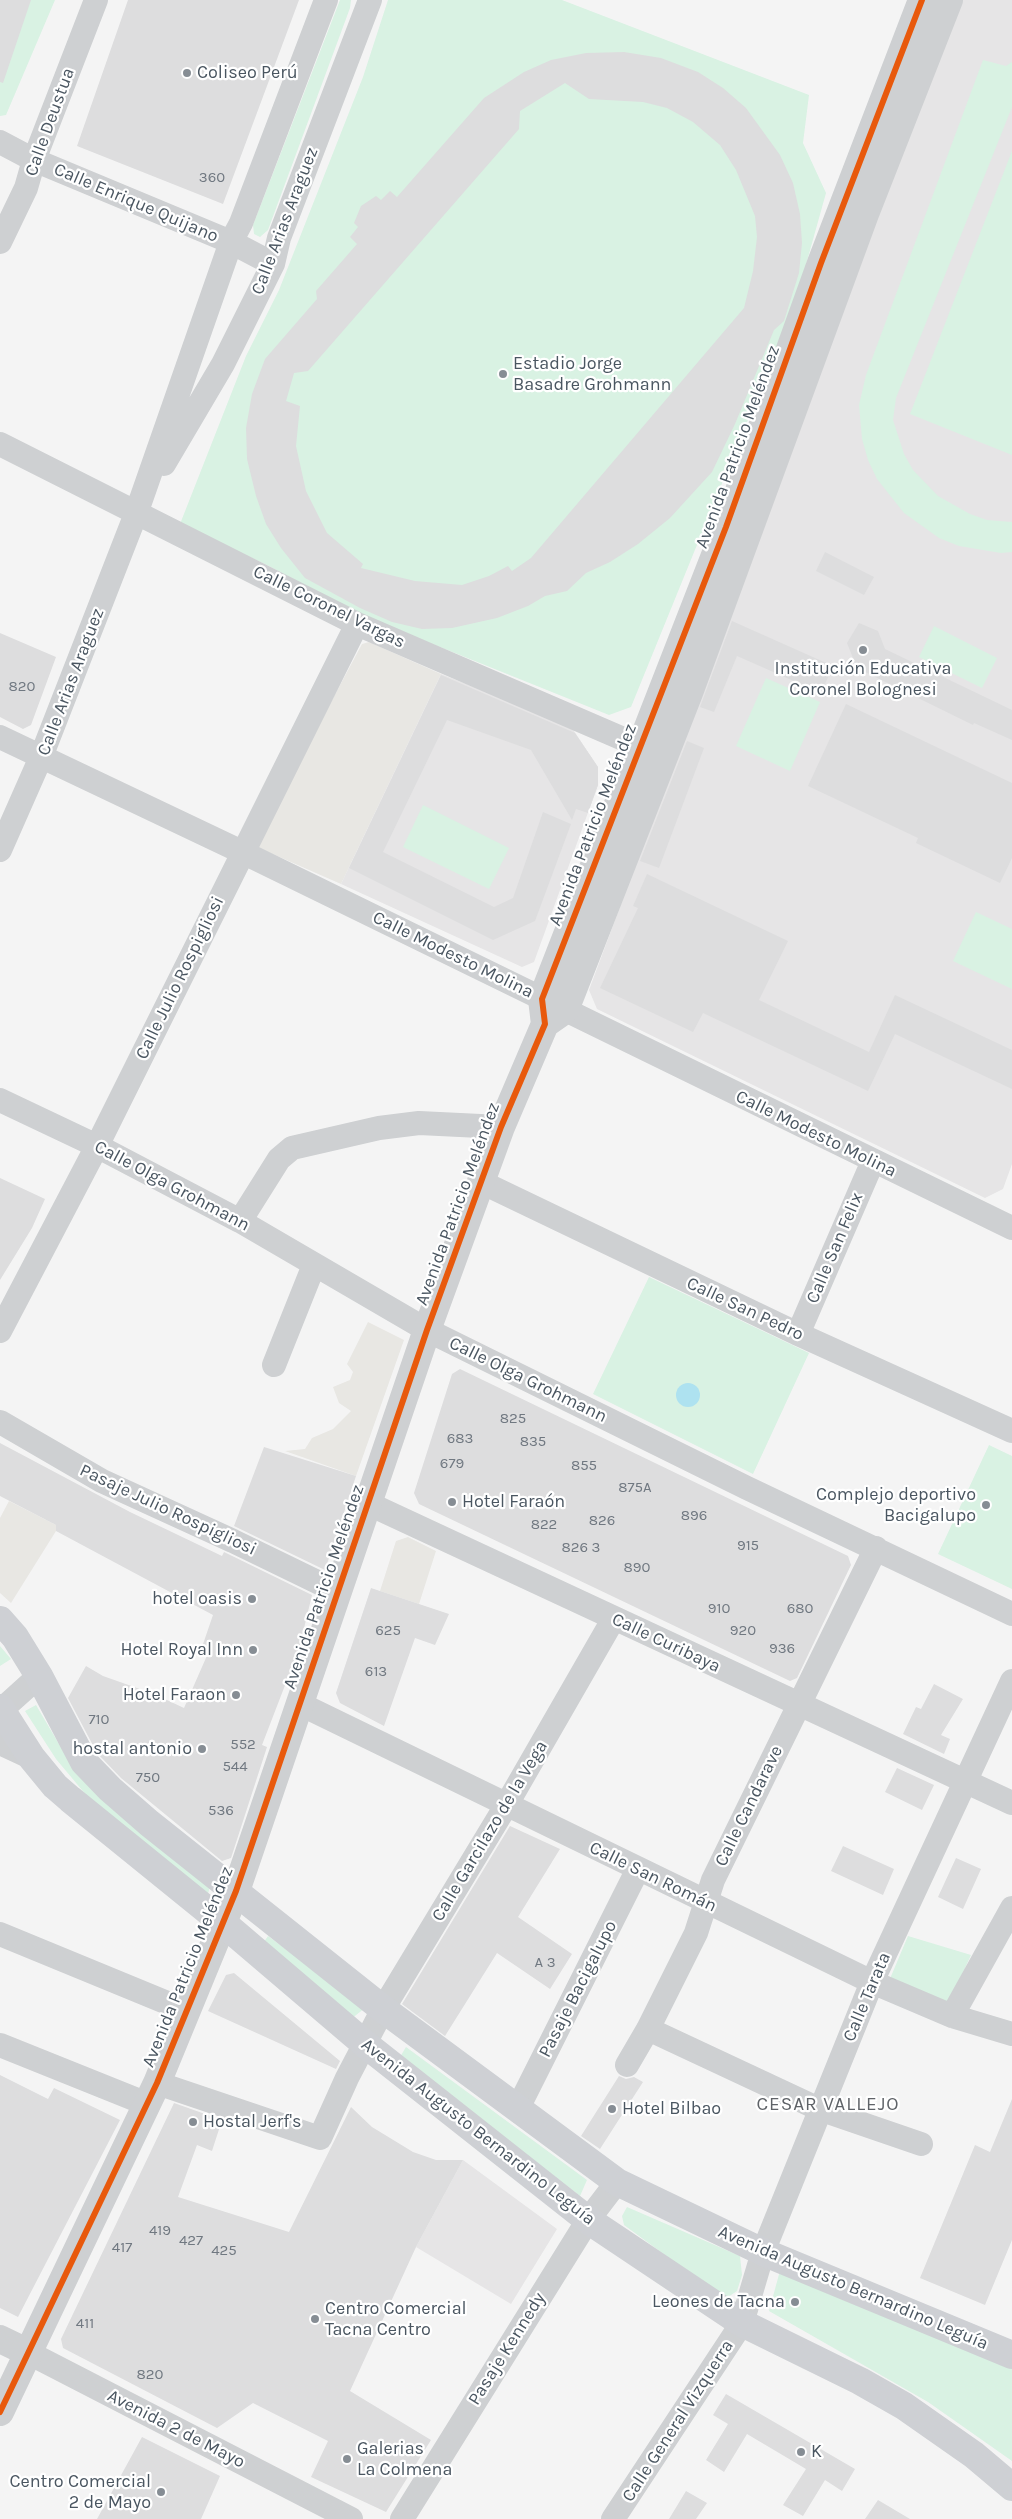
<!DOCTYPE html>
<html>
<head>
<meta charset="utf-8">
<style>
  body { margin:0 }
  canvas { display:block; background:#f4f4f4 }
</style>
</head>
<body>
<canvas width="1012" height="2519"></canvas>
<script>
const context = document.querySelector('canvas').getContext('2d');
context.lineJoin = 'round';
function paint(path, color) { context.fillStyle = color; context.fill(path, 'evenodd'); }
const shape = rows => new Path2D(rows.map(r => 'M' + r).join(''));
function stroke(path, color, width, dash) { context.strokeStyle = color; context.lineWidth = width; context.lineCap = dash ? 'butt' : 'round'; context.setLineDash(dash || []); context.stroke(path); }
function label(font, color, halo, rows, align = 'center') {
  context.font = font + ' Karla,sans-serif'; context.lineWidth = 4.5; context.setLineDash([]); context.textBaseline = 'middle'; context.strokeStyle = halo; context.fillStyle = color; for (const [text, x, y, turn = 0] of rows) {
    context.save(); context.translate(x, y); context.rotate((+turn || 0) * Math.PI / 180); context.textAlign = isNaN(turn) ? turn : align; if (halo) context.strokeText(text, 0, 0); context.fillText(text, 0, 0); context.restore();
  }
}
paint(shape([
  [369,642,441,674,341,884,259,848,257,841,362,644],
  [368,1322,404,1340,356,1476,285,1451,305,1449,312,1438,333,1429,351,1411,339,1403,333,1387,350,1380,353,1372,347,1364],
  [9,1501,56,1525,56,1531,11,1603,0,1593,0,1518],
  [408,1537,436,1551,419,1604,380,1591,396,1541]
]), '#e8e7e3');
paint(shape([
  [958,0,1012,0,1012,1164,1003,1189,985,1198,597,1009,589,990],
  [441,674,570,725,598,767,598,785,534,962,522,967,341,884],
  [463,2160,557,2229,511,2304,416,2247]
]), '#e6e5e6');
paint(shape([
  [0,0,55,0,6,115,0,116],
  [340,0,351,0,350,8,268,230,260,237,254,234,253,225],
  [388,0,562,0,809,95,803,143,826,193,795,304,631,707,609,715,358,614,269,566,180,524,246,356,279,290,363,77],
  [983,60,1006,66,1012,62,1012,107,896,398,893,420,904,454,913,470,938,496,970,514,987,520,1012,522,1012,552,1001,553,959,546,939,538,904,513,877,479,868,460,862,439,859,405,866,375],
  [1012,151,1012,455,910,414],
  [934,626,997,658,982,688,919,657],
  [766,678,820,702,790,771,736,746],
  [423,805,509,848,489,889,403,847],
  [976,912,1012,929,1012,989,953,961],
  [649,1277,809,1353,753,1474,593,1394],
  [989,1445,1012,1456,1012,1589,938,1554],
  [0,1646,11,1659,0,1666],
  [36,1705,69,1761,210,1886,208,1894,87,1796,56,1759,25,1711],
  [268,1936,365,2008,351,2019,262,1945],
  [908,1936,971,1955,947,2007,889,1981],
  [406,2047,587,2180,580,2196,400,2057],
  [627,2207,740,2256,742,2275,737,2291,725,2299,624,2225,622,2216],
  [781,2267,1012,2364,1012,2461,928,2402,769,2311]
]), '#d9f2e3');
paint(shape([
  '676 1395a12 12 0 1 1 24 0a12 12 0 1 1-24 0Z'
]), '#aee2f0');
paint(shape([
  [0,0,31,0,3,83,0,82],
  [128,0,299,0,223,204,77,146],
  [624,52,661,58,698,72,723,88,746,108,780,155,793,183,800,214,802,243,799,273,784,321,774,330,735,424,712,472,670,518,638,544,610,562,586,573,567,591,545,596,528,606,497,618,452,628,422,629,392,622,360,608,305,578,281,548,266,524,256,496,247,459,246,428,252,394,265,359,317,299,316,291,357,244,350,237,358,227,354,223,361,206,376,196,381,200,390,191,397,197,484,98,524,72,551,60,586,53],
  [565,83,589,99,643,102,667,108,693,122,720,145,736,170,755,216,757,237,753,271,744,308,531,558,512,571,508,566,489,576,462,585,415,581,361,568,363,564,327,533,306,491,296,446,300,406,286,401,294,373,308,371,519,129,520,111],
  [825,552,874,577,864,595,816,571],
  [732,621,833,666,821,693,737,656,714,712,700,707],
  [859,623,878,631,885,649,1012,710,1012,740,974,723,973,725,857,668,847,643],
  [0,633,56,657,31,725,23,729,0,717],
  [441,675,575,733,598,767,598,785,588,813,576,809,572,820,531,750,447,720,383,852,494,907,513,898,543,812,571,824,535,921,493,940,349,868],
  [846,704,1012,783,1012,858,1000,883,916,843,918,838,808,786],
  [687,741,704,748,659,868,640,861],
  [647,874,788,941,759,1000,869,1052,895,995,1012,1050,1012,1089,895,1034,868,1091,703,1013,693,1032,600,988,638,908,633,906],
  [0,1178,45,1199,32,1228,0,1280],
  [460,1369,848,1556,851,1565,797,1678,790,1681,419,1504,414,1493,452,1374],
  [0,1443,130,1512,222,1556,224,1552,312,1595,299,1649,262,1745,267,1747,231,1858,222,1861,121,1778,97,1753,68,1698,86,1666,103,1676,154,1694,184,1708,209,1651,202,1647,213,1615,56,1531,56,1525,0,1496],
  [264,1447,356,1476,325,1570,234,1526],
  [371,1588,449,1614,435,1645,415,1638,384,1726,340,1703,336,1693],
  [934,1684,963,1699,941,1735,950,1739,944,1754,903,1734,916,1707,921,1709],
  [897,1768,934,1785,922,1810,885,1792],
  [510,1826,560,1849,518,1917,572,1954,550,1989,497,1953,445,2036,402,2004],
  [843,1846,894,1869,883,1895,831,1871],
  [956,1858,981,1869,963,1909,938,1897],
  [234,1973,340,2061,336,2069,208,2011,226,1975],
  [0,2075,48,2099,54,2088,120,2120,18,2317,0,2308],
  [619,2076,626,2079,634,2077,643,2082,600,2149,581,2136],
  [1012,2099,1012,2240,985,2305,920,2278,975,2145,990,2152],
  [174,2103,222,2120,212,2151,197,2145,178,2197,289,2232,351,2107,372,2127,413,2152,436,2160,463,2160,416,2247,350,2391,431,2440,386,2512,311,2477,328,2441,253,2403,217,2428,63,2348,61,2339],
  [726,2394,855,2469,842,2491,825,2480,803,2516,783,2505,806,2469,747,2434,724,2472,706,2460,728,2424,713,2415],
  [142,2437,220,2476,201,2519,97,2519],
  [686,2491,707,2503,696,2519,669,2519],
  [878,2500,910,2519,865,2519]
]), '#ddddde');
stroke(shape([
  [0,142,34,160,231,242,273,264],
  [0,242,26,188,34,160,96,0],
  [0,444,357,624,658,754],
  [164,464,223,364,273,264,279,238,370,0],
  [0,737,242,852,1012,1228],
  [0,850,41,757,137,511,231,242,241,223,326,0],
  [0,1100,97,1146,240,1221,427,1330,747,1488,1012,1614],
  [481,1182,798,1334,1012,1431],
  [240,1221,279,1159,292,1148,379,1128,419,1123,501,1127],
  [0,1331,97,1146,357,624],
  [798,1334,873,1161],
  [274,1365,314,1265],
  [0,1422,102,1481,233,1541,338,1592],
  [367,1503,1012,1803],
  [300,1704,872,1982,952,2016,1012,2034],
  [0,1711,39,1676],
  [0,1743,32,1758],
  [0,1934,187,2011],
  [952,2016,1012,1908],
  [648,2029,819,2109,921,2144],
  [0,2045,147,2104],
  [627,2065,648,2029,696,1933,713,1880,876,1548],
  [157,2083,320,2138,347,2078,383,2009,507,1804,614,1618],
  [518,2108,638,1869],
  [29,2353,351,2519],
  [402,2519,588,2220,617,2182],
  [613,2519,742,2323,763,2252,872,1982,1012,1681]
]), '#ced0d2', 24);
stroke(shape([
  [545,1024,565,1010,689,693,865,214,949,0],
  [0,2339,29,2353],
  [0,2412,157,2083,236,1891,427,1330,501,1127,545,1024,542,999,726,527,821,263,922,0]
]), '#ced0d2', 28);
stroke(shape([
  [0,1620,15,1637,39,1676,84,1762,110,1789,149,1823,383,2009,617,2182,763,2252,1012,2355],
  [0,1708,32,1758,55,1786,70,1799,223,1923,365,2044,588,2220,742,2323,860,2381,904,2406,974,2455,1012,2487]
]), '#ced0d4', 28);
stroke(shape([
  [0,2412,157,2083,236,1891,427,1330,501,1127,545,1024,542,999,726,527,821,263,922,0]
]), '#e8590c', 6);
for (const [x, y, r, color] of [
  [187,73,5,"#868d94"],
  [503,374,5,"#868d94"],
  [863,650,5,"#868d94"],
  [452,1502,5,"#868d94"],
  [986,1505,5,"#868d94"],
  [252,1599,5,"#868d94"],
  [253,1650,5,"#868d94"],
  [236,1695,5,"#868d94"],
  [202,1749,5,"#868d94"],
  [612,2109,5,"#868d94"],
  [193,2122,5,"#868d94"],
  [795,2302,5,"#868d94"],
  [315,2319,5,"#868d94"],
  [801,2452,5,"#868d94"],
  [347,2459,5,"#868d94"],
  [161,2492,5,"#868d94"]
]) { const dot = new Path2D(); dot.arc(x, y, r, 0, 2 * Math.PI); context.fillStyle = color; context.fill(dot); stroke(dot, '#fff', 2); }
label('15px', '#707881', null, [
  ["360",212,178],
  ["820",22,687],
  ["825",513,1419],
  ["683",460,1439],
  ["835",533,1442],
  ["679",452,1464],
  ["855",584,1466],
  ["875A",635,1488],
  ["896",694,1516],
  ["826",602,1521],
  ["822",544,1525],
  ["915",748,1546],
  ["826 3",581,1548],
  ["890",637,1568],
  ["910",719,1609],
  ["680",800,1609],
  ["625",388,1631],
  ["920",743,1631],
  ["936",782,1649],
  ["613",376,1672],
  ["710",99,1720],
  ["552",243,1745],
  ["544",235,1767],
  ["750",148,1778],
  ["536",221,1811],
  ["A 3",545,1963],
  ["419",160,2231],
  ["427",191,2241],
  ["417",122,2248],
  ["425",224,2251],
  ["411",85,2324],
  ["820",150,2375]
]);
label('18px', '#4a5661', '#fff', [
  ["Coliseo Perú",197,73],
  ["Estadio Jorge",513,364],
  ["Basadre Grohmann",513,385],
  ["Institución Educativa",863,669,"center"],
  ["Coronel Bolognesi",863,690,"center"],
  ["Complejo deportivo",976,1495,"right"],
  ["Bacigalupo",976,1516,"right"],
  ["Hotel Faraón",462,1502],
  ["hotel oasis",242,1599,"right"],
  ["Hotel Royal Inn",243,1650,"right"],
  ["Hotel Faraon",226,1695,"right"],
  ["hostal antonio",192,1749,"right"],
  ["Hotel Bilbao",622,2109],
  ["Hostal Jerf's",203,2122],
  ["Leones de Tacna",785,2302,"right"],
  ["Centro Comercial",325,2309],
  ["Tacna Centro",325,2330],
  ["Galerias",357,2449],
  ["La Colmena",357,2470],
  ["K",811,2452],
  ["Centro Comercial",151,2482,"right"],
  ["2 de Mayo",151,2503,"right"]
], 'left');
label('18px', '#4a5661', '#fff', [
  ["Calle Deustua",50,122,-70],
  ["Calle Enrique Quijano",136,203,23],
  ["Calle Arias Araguez",285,221,-69],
  ["Avenida Patricio Meléndez",738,447,-70],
  ["Calle Coronel Vargas",329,607,26],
  ["Calle Arias Araguez",71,682,-69],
  ["Avenida Patricio Meléndez",593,825,-69],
  ["Calle Modesto Molina",453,955,26],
  ["Calle Julio Rospigliosi",180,978,-64],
  ["Calle Modesto Molina",816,1134,26],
  ["Calle Olga Grohmann",172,1186,28],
  ["Avenida Patricio Meléndez",458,1204,-70],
  ["Calle San Felix",835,1248,-67],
  ["Calle San Pedro",745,1309,25],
  ["Calle Olga Grohmann",528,1380,26],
  ["Pasaje Julio Rospigliosi",168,1510,25],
  ["Avenida Patricio Meléndez",324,1587,-71],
  ["Calle Curibaya",666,1643,25],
  ["Calle Candarave",749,1806,-64],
  ["Calle Garcilazo de la Vega",490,1831,-59],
  ["Calle San Román",653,1877,26],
  ["Avenida Patricio Meléndez",188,1967,-68],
  ["Pasaje Bacigalupo",578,1989,-63],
  ["Calle Tarata",867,1997,-67],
  ["Avenida Augusto Bernardino Leguía",478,2132,38],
  ["Avenida Augusto Bernardino Leguía",853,2288,23],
  ["Pasaje Kennedy",507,2349,-58],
  ["Calle General Vizquerra",678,2421,-57],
  ["Avenida 2 de Mayo",176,2429,27]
]);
context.letterSpacing = '1px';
label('19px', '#5f6368', '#fff', [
  ["CESAR VALLEJO",828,2105]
]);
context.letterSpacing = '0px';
</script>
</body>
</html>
